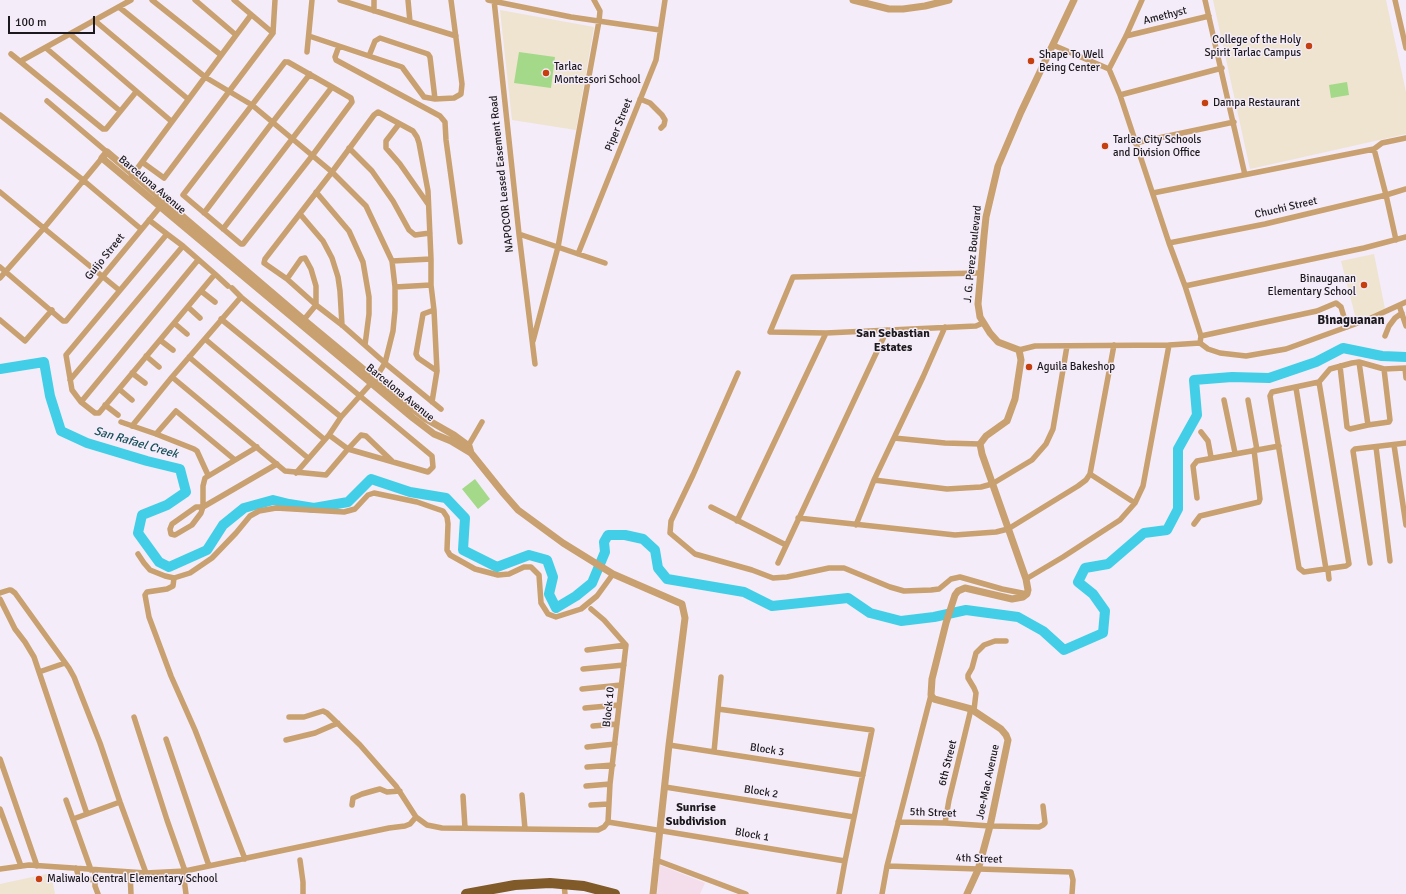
<!DOCTYPE html>
<html>
<head>
<meta charset="utf-8">
<style>
  body { margin:0 }
  #map { position:relative; width:1406px; height:894px; overflow:hidden; background:#f4ecf8; font-family:Signika,sans-serif }
  canvas { display:block }
  .scale { position:absolute; left:8px; top:16px; width:87px; height:18px; box-sizing:border-box; border:2px solid #1c191e; border-top:0; padding-left:5px; font-size:12px; line-height:14px; white-space:nowrap; color:#1c191e; -webkit-text-stroke:3px #f4ecf8; paint-order:stroke }
</style>
</head>
<body>
<div id="map">
<canvas width="1406" height="894"></canvas>
<div class="scale">100 m</div>
</div>
<script>
const context = document.querySelector('canvas').getContext('2d');
context.lineJoin = 'round';
function paint(path, color) { context.fillStyle = color; context.fill(path, 'evenodd'); }
const shape = rows => new Path2D(rows.map(r => 'M' + r).join(''));
function stroke(path, color, width, dash) { context.strokeStyle = color; context.lineWidth = width; context.lineCap = dash ? 'butt' : 'round'; context.setLineDash(dash || []); context.stroke(path); }
function label(font, color, halo, rows, align = 'center') {
  context.font = font + ' Signika,sans-serif'; context.lineWidth = 3; context.setLineDash([]); context.textBaseline = 'middle'; context.strokeStyle = halo; context.fillStyle = color; for (const [text, x, y, turn = 0] of rows) {
    context.save(); context.translate(x, y); context.rotate((+turn || 0) * Math.PI / 180); context.textAlign = isNaN(turn) ? turn : align; if (halo) context.strokeText(text, 0, 0); context.fillText(text, 0, 0); context.restore();
  }
}
paint(shape([
  [660,865,705,883,700,894,657,894]
]), '#f5deeb');
paint(shape([
  [1213,0,1386,0,1406,92,1406,134,1250,169],
  [500,10,594,27,576,130,512,120],
  [1374,254,1385,309,1357,323,1341,261],
  [51,873,55,894,0,894,0,884]
]), '#efe4d0');
paint(shape([
  [519,52,555,57,551,88,514,83],
  [1347,82,1349,95,1331,98,1329,85],
  [475,479,490,499,478,509,462,489]
]), '#a4d989');
stroke(shape([
  [0,369,44,362,50,396,61,431,87,443,147,461,180,469,186,492,167,505,142,515,138,533,159,562,169,567,207,550,223,525,244,508,273,500,289,504,314,508,348,502,371,479,410,492,446,498,465,518,463,550,497,567,529,555,547,560,553,577,549,594,556,608,576,596,592,583,605,552,604,542,608,535,625,535,643,539,655,550,658,568,667,579,744,592,772,606,848,598,870,613,901,621,934,617,966,610,1018,617,1043,631,1064,650,1103,633,1105,611,1093,594,1078,582,1085,568,1108,564,1144,533,1167,530,1178,509,1178,449,1197,415,1194,380,1232,377,1269,378,1316,362,1343,348,1382,356,1406,357]
]), '#42cee7', 10);
stroke(shape([
  [152,0,221,55],
  [195,0,236,35],
  [234,0,273,33],
  [340,0,456,36],
  [374,0,374,11],
  [408,0,410,22],
  [488,0,571,17,660,30],
  [494,0,519,234,535,364],
  [1142,0,1126,36,1109,69,1120,95,1169,243,1185,286,1201,336,1200,343],
  [1205,0,1245,175],
  [1395,0,1406,48],
  [119,7,205,77,252,105,332,172,366,206,392,261,395,287,395,310,393,331,385,363,375,379,341,417,329,435,296,473],
  [94,20,188,99],
  [70,34,171,121],
  [309,36,402,67,424,97,435,99,454,98,461,94,462,84,451,0],
  [1126,36,1209,16],
  [1053,45,1109,69],
  [339,46,335,57,336,60,440,116,445,122,446,140,460,242],
  [46,48,120,111],
  [307,52,312,0],
  [11,54,103,129,106,129,136,92],
  [369,56,375,41,380,38,428,54,430,57,435,99],
  [21,61,131,0],
  [285,62,288,62,332,87,351,98,352,102,312,156,243,244,241,244,183,195,285,62],
  [1120,95,1222,68],
  [640,99,650,103,662,115,665,120,664,125,661,128],
  [47,101,107,152],
  [0,115,83,180,141,229],
  [399,124,386,141,386,148,400,164,428,204],
  [1135,143,1234,122],
  [349,148,372,171,393,201,409,230,415,235,430,233],
  [1374,149,1386,195,1396,240],
  [142,162,164,178,273,33,275,0],
  [131,177,251,15],
  [0,192,119,290],
  [316,192,349,231,363,262,369,297,369,314,365,345],
  [1153,193,1374,149,1382,143,1406,138],
  [204,213,272,123,310,74],
  [300,214,323,241,332,258,338,277,340,291,342,325],
  [149,220,167,234,183,246,215,274,99,413,95,413,81,402,72,390,66,355,167,234],
  [223,229,332,87],
  [519,234,605,263],
  [1169,243,1265,224,1386,195,1406,189],
  [578,254,656,60,665,0],
  [431,259,431,285],
  [392,261,431,259,428,191,419,143,417,137,413,131,378,112,374,115,332,172,265,259,264,263,287,279,316,305,342,325,385,363,441,409],
  [0,267,63,321,66,321,160,207],
  [980,273,793,277,770,332,826,333,976,326,983,323],
  [215,274,228,286],
  [0,278,44,228,102,158],
  [287,279,301,259,305,258,311,269,316,286,316,305,302,322],
  [1185,286,1364,248,1406,237],
  [395,287,431,285,434,310,437,371,432,402],
  [201,291,215,302],
  [1399,305,1406,326],
  [188,307,200,318],
  [434,310,423,314,416,354,418,358,437,371],
  [221,319,341,417],
  [0,320,25,341,52,310],
  [174,323,187,334],
  [1201,336,1317,311,1336,303,1341,307,1347,327],
  [1385,336,1389,326,1395,318,1402,313],
  [205,339,324,439],
  [160,340,173,350],
  [533,341,558,247,599,21,600,11,594,0],
  [1200,343,1208,349,1220,353,1246,356,1286,349,1369,319,1406,302],
  [1019,350,1035,346,1169,345,1200,343],
  [146,356,159,367],
  [189,357,308,458],
  [1359,362,1368,425,1389,422,1390,420,1384,369],
  [1340,366,1347,427,1350,429,1368,425],
  [1406,368,1405,368,1406,378],
  [132,373,145,383],
  [738,373,693,475,671,521,670,533,695,554,752,570,773,578,787,577,829,568,844,568,890,587,904,591,931,590,939,589,951,579,960,577,1002,589,1027,594],
  [172,377,285,471,326,475,348,449,428,472,433,467,432,456,241,297,232,288],
  [70,380,183,246],
  [1319,382,1349,564,1346,566,1304,572,1299,568,1270,396,1272,392,1319,382],
  [1319,382,1330,369,1352,363,1359,362,1384,369,1405,368],
  [1296,388,1326,569,1328,570,1329,579],
  [119,389,132,400],
  [1224,400,1235,453],
  [1248,400,1257,450],
  [81,402,198,260],
  [105,405,118,415],
  [121,422,156,434,194,449,197,451,208,475],
  [132,426,172,377,241,297],
  [1201,432,1208,441,1211,457],
  [156,434,176,411,235,460],
  [329,435,348,449,361,435,366,436,392,461],
  [894,438,945,443,980,444],
  [1394,445,1406,525],
  [257,447,205,478,203,486,203,507,201,513,192,525,175,535,171,534,170,529,172,524,196,507,203,507,277,464],
  [1376,447,1390,561],
  [467,448,482,422],
  [1090,474,1135,503],
  [874,480,947,489,981,487,992,484,1032,460,1046,444,1053,429,1067,346],
  [1197,498,1193,466,1197,461,1279,446],
  [711,507,786,545],
  [798,518,955,535,996,532,1008,529,1078,486,1086,480,1090,474,1114,345],
  [737,521,826,333],
  [1194,524,1200,516,1259,502,1260,499,1254,450],
  [856,525,874,480,923,377,945,327],
  [138,554,144,563,150,570,165,576,174,578],
  [778,563,887,330],
  [1370,563,1353,451,1355,449,1406,443],
  [1026,579,1063,557,1120,520,1135,503,1143,486,1169,345],
  [0,593,9,590,11,590,15,593,69,668,74,677,100,743,120,802,146,873],
  [0,599,15,629,25,642,34,657,87,814,73,819],
  [591,609,604,620,626,645,610,784,608,822],
  [587,650,626,645],
  [583,669,624,665],
  [39,672,65,663],
  [582,689,621,685],
  [585,708,619,705],
  [718,709,872,730,845,861,839,894],
  [974,710,976,693,974,688,968,678,968,675,972,668,976,653,984,645,995,641,1006,641],
  [134,717,167,820,185,871],
  [289,717,304,717,323,711,327,713,360,745,396,786,416,817,427,825,442,828,598,830,604,827,608,822],
  [593,726,617,724],
  [166,739,209,866],
  [286,740,315,733,338,723],
  [669,745,863,775],
  [587,747,615,744],
  [714,752,721,677],
  [0,759,37,866],
  [587,767,613,765],
  [586,786,610,784],
  [665,787,854,817],
  [522,795,525,829],
  [463,796,465,828],
  [66,800,91,870],
  [352,805,353,798,362,794,376,790,380,789,387,792,400,791],
  [591,805,609,804],
  [0,809,21,866],
  [87,814,120,802],
  [608,822,845,861],
  [898,822,945,823,990,826,1039,827,1043,825,1045,823,1043,806],
  [945,823,949,800,971,709],
  [245,859,195,730,171,676,149,617,145,595,147,592,167,589,173,586,174,578,190,573,212,558,236,533,250,516,259,511,276,508,344,512,355,509,368,495,374,493,417,502,443,511,447,517,448,524,447,550,450,555,475,569,498,575,509,574,524,567,531,567,539,575,541,603,548,614,556,617,581,609,597,596,613,574],
  [300,860,303,882,303,894],
  [656,860,746,894],
  [887,866,1071,872,1073,880,1072,894],
  [76,868,79,878,95,880],
  [0,869,29,865,146,873,185,871,389,828,405,826,410,824,416,817],
  [95,870,95,886,98,894],
  [183,871,186,894],
  [130,872,131,894],
  [564,884,565,894],
  [882,894,887,866,931,695]
]), '#c9a06f', 5.5);
stroke(shape([
  [853,0,889,9,903,9,925,6,949,0],
  [471,453,469,446,454,435,426,419,375,379,304,320,107,152,102,158,413,418,434,434,451,441,471,453,504,494,518,510,563,543,613,574,682,604,685,618,669,745,653,894],
  [967,894,978,870,990,826,1008,740,1006,735,1001,729,971,709,934,699,931,695,932,679,946,623,955,595,958,591,965,588,1012,599,1023,597,1027,594,1028,590,1026,579,982,454,980,444,986,436,1007,421,1015,399,1021,360,1019,350,998,342,990,333,980,317,978,304,984,236,986,217,998,166,1021,112,1074,0]
]), '#c9a06f', 7);
stroke(shape([
  [466,894,515,885,550,883,584,886,615,894]
]), '#805a28', 10);
for (const [x, y, r, color] of [
  [1309,46,4,"#c63f0e"],
  [1031,61,4,"#c63f0e"],
  [546,73,4,"#c63f0e"],
  [1205,103,4,"#c63f0e"],
  [1105,146,4,"#c63f0e"],
  [1364,285,4,"#c63f0e"],
  [1029,367,4,"#c63f0e"],
  [39,879,4,"#c63f0e"]
]) { const dot = new Path2D(); dot.arc(x, y, r, 0, 2 * Math.PI); context.fillStyle = color; context.fill(dot); stroke(dot, '#f4ecf8', 1.5); }
label('11px', '#1c191e', '#f4ecf8', [
  ["Amethyst",1165,16,-14],
  ["Piper Street",619,125,-68],
  ["NAPOCOR Leased Easement Road",502,174,-96],
  ["Barcelona Avenue",152,185,40],
  ["Chuchi Street",1286,208,-13],
  ["J. G. Perez Boulevard",973,254,-84],
  ["Guijo Street",105,257,-51],
  ["Barcelona Avenue",400,393,39],
  ["Block 10",609,707,-84],
  ["Block 3",767,750,9],
  ["6th Street",948,763,-76],
  ["Joe-Mac Avenue",988,782,-78],
  ["Block 2",761,792,9],
  ["5th Street",933,813,2],
  ["Block 1",752,835,10],
  ["4th Street",979,859,2]
]);
label('11px', '#1c191e', '#f4ecf8', [
  ["College of the Holy",1301,40,"right"],
  ["Spirit Tarlac Campus",1301,53,"right"],
  ["Shape To Well",1039,55],
  ["Being Center",1039,68],
  ["Tarlac",554,67],
  ["Montessori School",554,80],
  ["Dampa Restaurant",1213,103],
  ["Tarlac City Schools",1113,140],
  ["and Division Office",1113,153],
  ["Binauganan",1356,279,"right"],
  ["Elementary School",1356,292,"right"],
  ["Aguila Bakeshop",1037,367],
  ["Maliwalo Central Elementary School",47,879]
], 'left');
label('bold 12px', '#1c191e', '#f4ecf8', [
  ["San Sebastian",893,334],
  ["Estates",893,348],
  ["Sunrise",696,808],
  ["Subdivision",696,822]
]);
label('italic 12px', '#144f59', '#f4ecf8', [
  ["San Rafael Creek",136,443,16]
]);
label('bold 13px', '#1c191e', '#f4ecf8', [
  ["Binaguanan",1351,321]
]);
</script>
</body>
</html>
